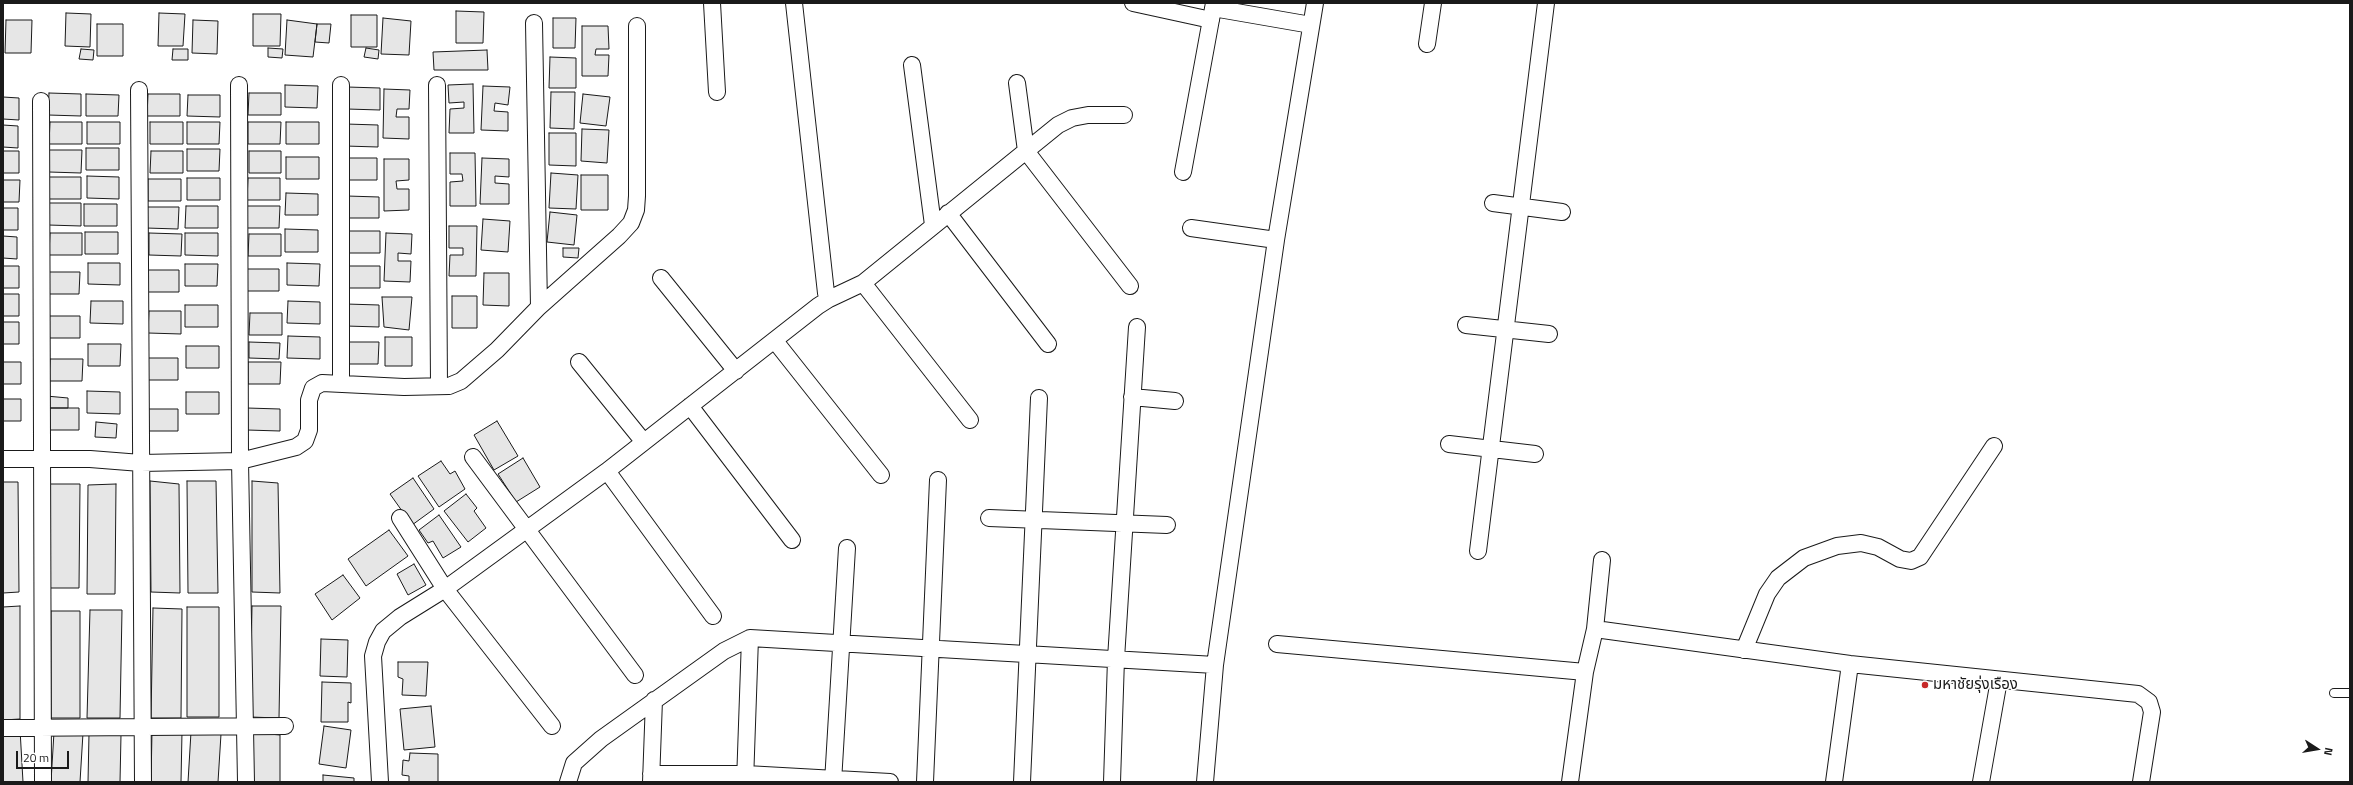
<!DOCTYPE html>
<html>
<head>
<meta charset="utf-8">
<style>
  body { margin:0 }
  #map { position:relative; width:2353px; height:785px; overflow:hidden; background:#fff; font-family:"Titillium Web",sans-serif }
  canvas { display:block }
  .frame { position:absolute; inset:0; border:4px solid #1a1a1a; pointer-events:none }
  .north { position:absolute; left:2297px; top:729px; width:40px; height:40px; -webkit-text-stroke:3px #fff; paint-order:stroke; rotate:102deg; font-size:11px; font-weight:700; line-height:16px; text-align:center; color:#1a1a1a }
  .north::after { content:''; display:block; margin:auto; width:14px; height:18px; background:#1a1a1a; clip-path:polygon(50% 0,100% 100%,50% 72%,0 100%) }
  .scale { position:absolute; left:16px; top:751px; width:53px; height:18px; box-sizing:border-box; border:2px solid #1a1a1a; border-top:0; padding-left:5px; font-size:12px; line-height:14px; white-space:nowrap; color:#1a1a1a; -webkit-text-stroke:3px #fff; paint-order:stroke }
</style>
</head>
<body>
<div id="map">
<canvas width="2353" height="785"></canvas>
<div class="frame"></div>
<div class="north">N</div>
<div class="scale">20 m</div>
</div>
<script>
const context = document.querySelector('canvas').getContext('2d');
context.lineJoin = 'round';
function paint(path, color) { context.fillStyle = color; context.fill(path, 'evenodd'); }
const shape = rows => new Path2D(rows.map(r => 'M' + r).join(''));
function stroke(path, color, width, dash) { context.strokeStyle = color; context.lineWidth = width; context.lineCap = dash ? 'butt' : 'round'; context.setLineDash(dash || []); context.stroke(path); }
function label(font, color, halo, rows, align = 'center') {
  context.font = font + ' "Titillium Web","Noto Sans Thai",sans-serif'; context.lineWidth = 3; context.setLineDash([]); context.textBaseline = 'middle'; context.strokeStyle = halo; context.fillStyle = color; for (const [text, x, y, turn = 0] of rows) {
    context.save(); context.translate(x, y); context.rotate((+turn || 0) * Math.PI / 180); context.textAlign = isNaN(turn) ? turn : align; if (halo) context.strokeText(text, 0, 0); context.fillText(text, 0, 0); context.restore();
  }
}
const building = shape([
  [456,11,484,12,483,43,456,43,456,11],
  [66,13,91,14,90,47,65,46,66,13],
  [159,13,185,14,183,46,158,46,159,13],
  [253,14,281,14,280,46,253,46,253,14],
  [351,15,377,15,377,47,351,47,351,15],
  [383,18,411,21,409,55,381,54,383,18],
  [553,18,576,18,575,48,553,48,553,18],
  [6,20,32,20,31,53,5,53,6,20],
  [193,20,218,21,217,54,192,53,193,20],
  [287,20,317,24,313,57,285,55,287,20],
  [97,24,123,24,123,56,97,56,97,24],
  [317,24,331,24,329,43,315,42,317,24],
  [582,26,608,26,609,49,596,49,595,55,609,55,608,76,582,76,582,26],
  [268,48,283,49,282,58,268,57,268,48],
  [366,48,379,50,378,59,364,57,366,48],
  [81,49,94,50,93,60,79,59,81,49],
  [173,49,188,49,188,60,172,60,173,49],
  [487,50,488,70,434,70,433,52,487,50],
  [550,57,576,58,576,88,549,88,550,57],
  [473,84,474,133,449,133,450,109,464,108,464,102,449,103,448,85,473,84],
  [285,85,318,86,317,108,285,107,285,85],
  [483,86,510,87,508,105,495,103,494,111,508,112,508,131,481,130,483,86],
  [347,87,380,88,380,110,347,109,347,87],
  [384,89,410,90,409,109,397,109,396,117,409,117,409,139,383,138,384,89],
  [551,92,575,92,574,129,550,128,551,92],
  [49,93,81,94,81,116,48,115,49,93],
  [249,93,281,93,281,115,248,115,249,93],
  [86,94,119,95,118,116,86,116,86,94],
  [148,94,180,94,180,116,147,116,148,94],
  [583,94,610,97,606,126,580,123,583,94],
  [188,95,220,95,220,117,187,116,188,95],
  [3,97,19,98,19,120,3,119,3,97],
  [50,122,82,122,82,144,49,144,50,122],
  [87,122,120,122,120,144,87,144,87,122],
  [150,122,183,122,183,144,150,144,150,122],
  [187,122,220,122,219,144,187,144,187,122],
  [248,122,281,122,280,144,248,144,248,122],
  [286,122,319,122,319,144,286,144,286,122],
  [346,124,378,125,378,147,345,146,346,124],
  [3,125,18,126,18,148,3,147,3,125],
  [582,129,609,130,607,163,581,161,582,129],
  [549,133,576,133,576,166,549,165,549,133],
  [86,148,119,148,119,170,86,170,86,148],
  [187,149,220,149,219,171,187,171,187,149],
  [49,150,82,150,81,173,49,172,49,150],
  [3,151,19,151,19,173,3,173,3,151],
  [151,151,183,151,183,173,150,173,151,151],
  [249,151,281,151,281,173,249,173,249,151],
  [450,153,475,153,476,206,450,206,450,182,463,181,462,174,450,174,450,153],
  [286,157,319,157,319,179,286,179,286,157],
  [345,158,377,158,377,180,344,180,345,158],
  [482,158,509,159,509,177,495,176,495,183,509,184,509,204,480,204,482,158],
  [384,159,409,159,409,180,396,181,397,189,409,189,409,210,384,211,384,159],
  [551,173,578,175,576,209,549,208,551,173],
  [581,175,608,175,608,210,581,210,581,175],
  [87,176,119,177,119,199,87,198,87,176],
  [49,177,81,177,81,199,48,199,49,177],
  [187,178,220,178,220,200,187,200,187,178],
  [248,178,280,178,280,200,247,200,248,178],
  [148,179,181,179,181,201,148,201,148,179],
  [3,180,20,180,19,202,3,202,3,180],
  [286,193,318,194,318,215,285,215,286,193],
  [347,196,379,197,379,218,346,218,347,196],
  [48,203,81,203,81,226,48,225,48,203],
  [84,204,117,204,117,226,84,226,84,204],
  [186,206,218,206,218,228,185,228,186,206],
  [247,206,280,206,279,228,247,228,247,206],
  [146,207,179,207,178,229,146,228,146,207],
  [3,208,18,208,18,230,3,230,3,208],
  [550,212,577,215,574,245,547,242,550,212],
  [483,219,510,221,508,252,481,250,483,219],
  [449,226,477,226,476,276,449,276,450,255,463,255,463,248,449,248,449,226],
  [285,229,318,230,318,252,285,252,285,229],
  [347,231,380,231,380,253,347,253,347,231],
  [85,232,118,232,118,254,85,254,85,232],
  [50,233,82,233,82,255,49,255,50,233],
  [149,233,182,234,181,256,149,255,149,233],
  [185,233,218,233,218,256,185,255,185,233],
  [386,233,412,234,411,254,398,253,398,261,411,261,410,282,384,281,386,233],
  [249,234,281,234,281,256,248,256,249,234],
  [3,236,17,237,17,259,3,258,3,236],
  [563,248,579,248,578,258,563,257,563,248],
  [88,263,120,263,120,285,88,284,88,263],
  [287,263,320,264,319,286,287,285,287,263],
  [185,264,218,264,217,286,185,286,185,264],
  [3,266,19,266,19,288,3,288,3,266],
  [347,266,380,266,380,288,347,288,347,266],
  [246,269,279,269,279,291,246,291,246,269],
  [147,270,179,270,179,292,146,292,147,270],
  [47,272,80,272,79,294,47,294,47,272],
  [484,273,509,273,509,306,483,305,484,273],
  [3,294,19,294,19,316,3,316,3,294],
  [452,296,477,296,477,328,452,328,452,296],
  [382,297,412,297,409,330,384,327,382,297],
  [91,301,123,301,123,324,90,323,91,301],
  [288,301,320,302,320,324,287,323,288,301],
  [346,304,379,305,379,327,346,326,346,304],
  [185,305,218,305,218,327,185,327,185,305],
  [149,311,181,311,181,334,148,333,149,311],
  [250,313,282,313,282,335,249,335,250,313],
  [48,316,80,316,80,338,47,338,48,316],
  [3,322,19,322,19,344,3,344,3,322],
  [288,336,320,337,320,359,287,358,288,336],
  [385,337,412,337,412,366,385,366,385,337],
  [249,342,280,343,279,359,249,358,249,342],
  [346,342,379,342,378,364,346,364,346,342],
  [88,344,121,344,120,366,88,366,88,344],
  [186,346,219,346,219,368,186,368,186,346],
  [145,358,178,358,178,380,145,380,145,358],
  [50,359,83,359,82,381,49,381,50,359],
  [3,362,21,362,21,384,3,384,3,362],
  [248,362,281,362,280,384,248,384,248,362],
  [87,391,120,392,120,414,87,413,87,391],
  [186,392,219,392,219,414,186,414,186,392],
  [46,396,68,398,68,408,47,408,46,396],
  [3,399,21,399,21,421,3,421,3,399],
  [47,408,79,408,79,430,46,430,47,408],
  [247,408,280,409,280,431,247,430,247,408],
  [146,409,178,409,178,431,145,431,146,409],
  [497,421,518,456,494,470,474,435,497,421],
  [96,422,117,424,116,438,95,437,96,422],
  [523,458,540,487,516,502,498,474,523,458],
  [441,461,450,474,455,471,465,489,439,507,418,476,441,461],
  [413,478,434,509,412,525,390,494,413,478],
  [150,481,179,484,180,593,151,592,150,481],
  [187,481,216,481,218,593,188,593,187,481],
  [252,481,278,483,280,593,252,592,252,481],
  [3,482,18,482,19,592,3,593,3,482],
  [50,484,80,484,79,588,50,588,50,484],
  [116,484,115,594,87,594,88,485,116,484],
  [466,494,477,508,474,511,486,528,468,542,444,511,466,494],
  [439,515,461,547,443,558,433,541,428,543,419,530,439,515],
  [389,530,408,556,366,586,348,559,389,530],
  [414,564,426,585,408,595,397,574,414,564],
  [343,575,360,598,332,620,315,594,343,575],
  [20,606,20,719,3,720,3,607,20,606],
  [252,606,281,606,279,718,250,717,252,606],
  [187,607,219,607,219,717,187,717,187,607],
  [153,608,182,609,181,718,151,718,153,608],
  [90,610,122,610,120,718,87,718,90,610],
  [51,611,80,611,80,718,51,718,51,611],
  [321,639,348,640,347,677,320,676,321,639],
  [398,662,428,662,426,696,402,695,403,679,398,677,398,662],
  [322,682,351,683,351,703,348,702,348,722,321,722,322,682],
  [431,706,435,747,404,750,400,709,431,706],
  [324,726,351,730,346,768,319,764,324,726],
  [20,729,23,782,3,782,3,730,20,729],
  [152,731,182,732,181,782,151,782,152,731],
  [54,732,83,733,80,782,51,782,54,732],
  [191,732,221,734,218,782,188,782,191,732],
  [248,732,280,735,280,782,247,782,248,732],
  [89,734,121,735,120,782,88,782,89,734],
  [410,753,438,754,438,782,409,782,409,776,402,775,403,760,409,761,410,753],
  [323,775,354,778,354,782,323,782,323,775]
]);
paint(building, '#e6e6e6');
stroke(building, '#1a1a1a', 1);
const lane = shape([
  [2334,693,2350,693]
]);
const street = shape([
  [712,3,717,92],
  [794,3,826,293,829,299],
  [1133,3,1211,20],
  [1213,8,1311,25],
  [534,23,539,307],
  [1427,44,1433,3],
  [912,65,933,225],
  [1017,83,1026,151,1130,286],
  [239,85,240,461,246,782],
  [437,85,439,385],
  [139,90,143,782],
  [41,101,43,782],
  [1183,172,1214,3],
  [1493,203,1562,212],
  [948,213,1048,344],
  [1191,228,1276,240],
  [661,278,736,371],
  [863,283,970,420],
  [1466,325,1549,334],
  [775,341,881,475],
  [579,362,643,441],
  [341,383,341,85],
  [1132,397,1175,401],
  [690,406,792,540],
  [1449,444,1535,454],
  [473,457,635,675],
  [3,459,90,459,141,463,240,461,296,447,305,441,309,430,309,400,313,388,322,383,404,387,449,386,461,381,497,350,539,307,619,236,631,223,636,210,637,196,637,26],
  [607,471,713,616],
  [400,518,445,589,552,726],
  [989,518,1167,525],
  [1478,551,1546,3],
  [1595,629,1850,664,2138,694,2149,702,2152,712,2141,782],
  [1277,644,1585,672],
  [1744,650,1767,594,1778,578,1804,558,1837,546,1861,543,1878,547,1900,559,1911,561,1920,557,1994,446],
  [3,728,285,726],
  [651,774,746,774,890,782],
  [380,782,373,656,377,642,383,631,400,617,445,589,607,471,818,306,829,299,863,283,1058,125,1072,118,1088,115,1124,115],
  [568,782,574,763,601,739,724,651,750,638,1215,665],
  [651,782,654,700],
  [745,782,750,638],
  [833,782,847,548],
  [925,782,938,480],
  [1022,782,1039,398],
  [1112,782,1116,659,1137,327],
  [1205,782,1215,665,1276,240,1315,3],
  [1570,782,1585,672,1595,629,1602,560],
  [1834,782,1850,664],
  [1981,782,1999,680]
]);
stroke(lane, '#1a1a1a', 10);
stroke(street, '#1a1a1a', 18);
stroke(lane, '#fff', 8);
stroke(street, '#fff', 16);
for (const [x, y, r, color] of [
  [1925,685,4,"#c62828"]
]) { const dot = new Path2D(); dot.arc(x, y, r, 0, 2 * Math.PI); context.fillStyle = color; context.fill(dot); stroke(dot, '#fff', 1.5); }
label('15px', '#1a1a1a', '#fff', [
  ["มหาชัยรุ่งเรือง",1933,685]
], 'left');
</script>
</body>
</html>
